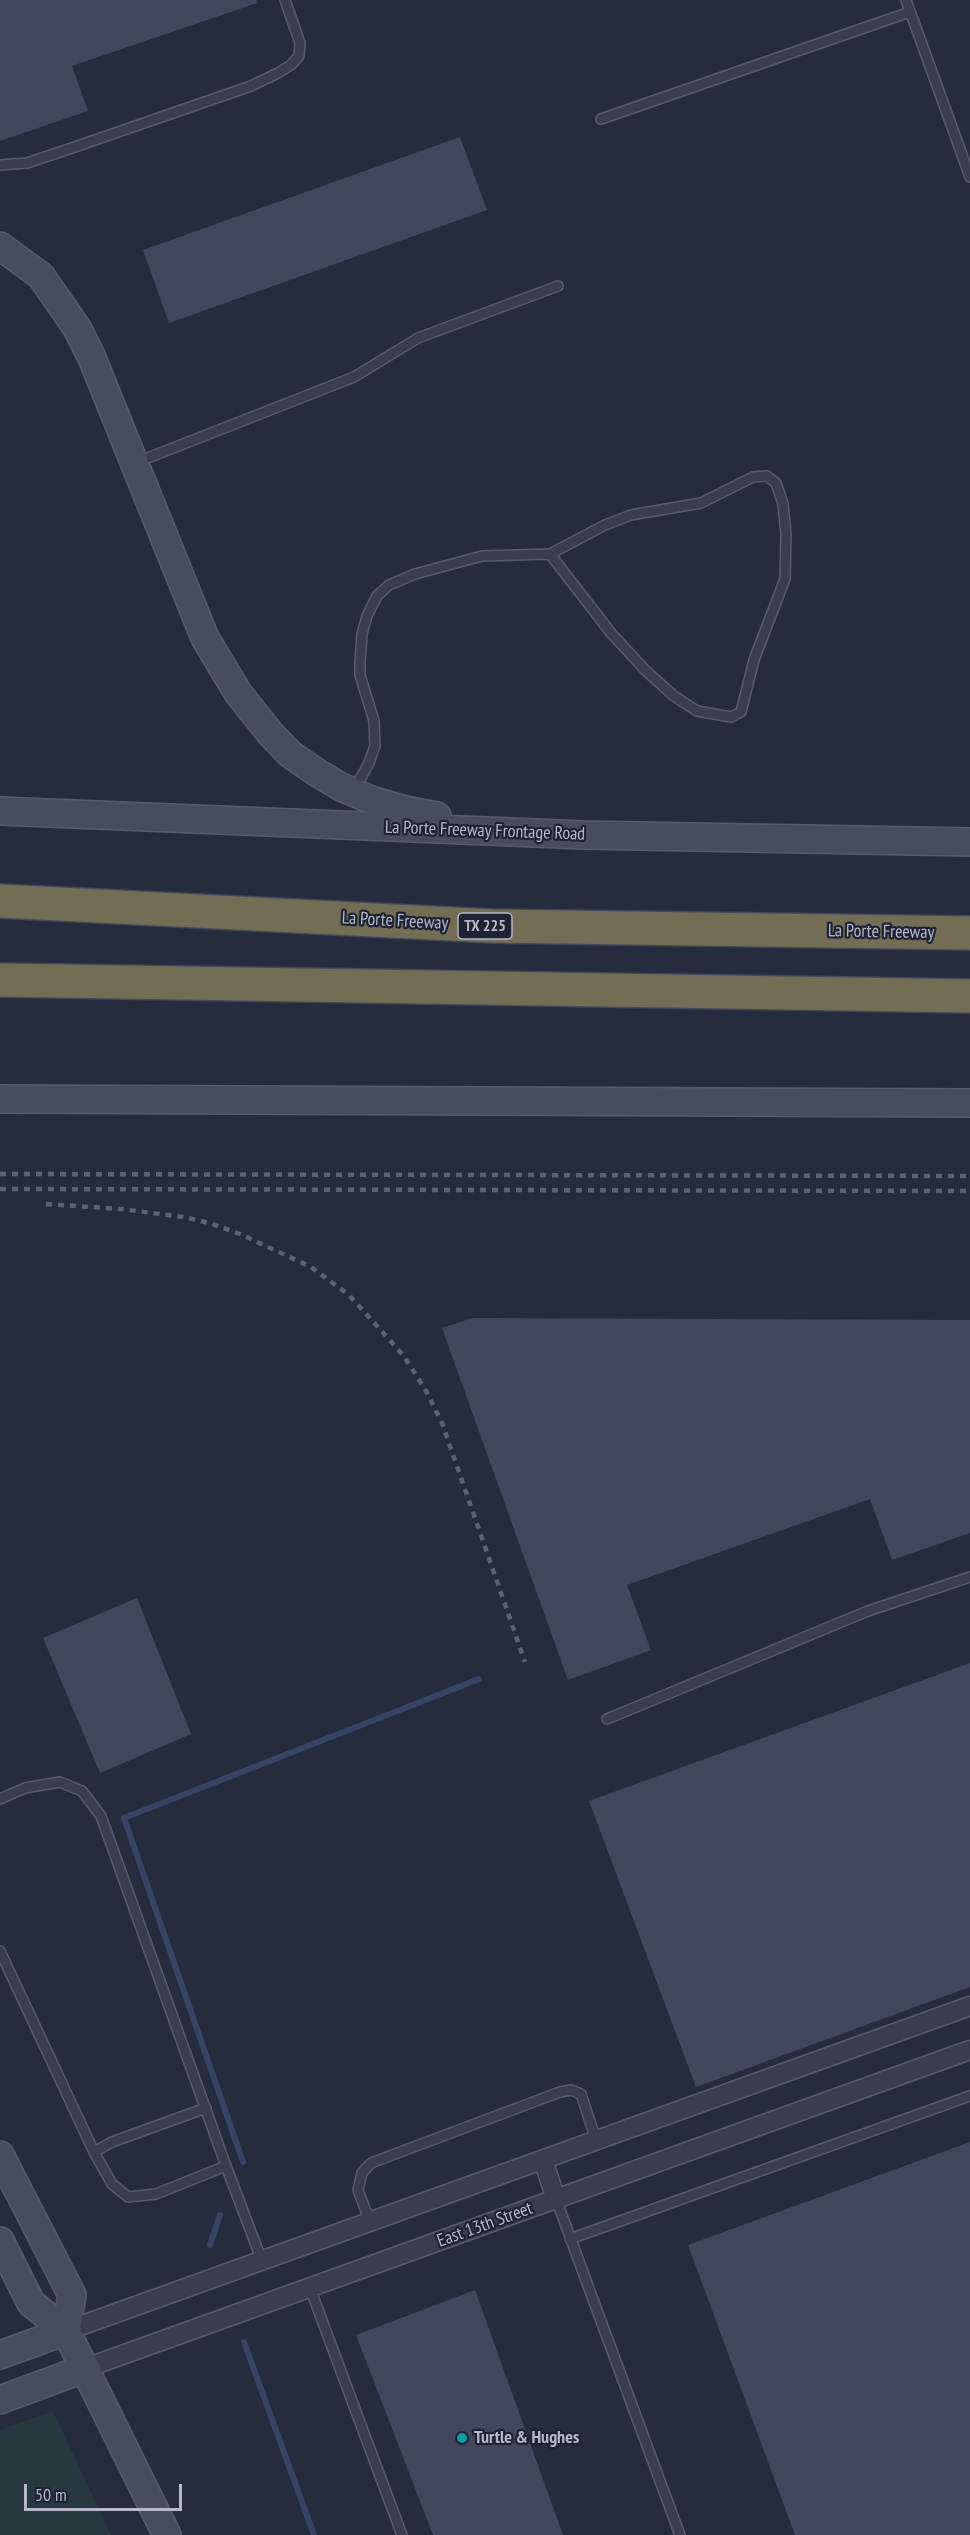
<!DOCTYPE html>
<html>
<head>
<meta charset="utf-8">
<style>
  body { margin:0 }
  #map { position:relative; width:970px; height:2535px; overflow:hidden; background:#252c3e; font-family:"PT Sans Narrow",sans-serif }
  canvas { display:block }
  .scale { position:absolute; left:24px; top:2484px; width:158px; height:27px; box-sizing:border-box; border:3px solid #b5b9c9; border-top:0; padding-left:8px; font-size:18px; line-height:21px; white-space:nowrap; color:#b5b9c9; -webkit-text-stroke:4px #1e2333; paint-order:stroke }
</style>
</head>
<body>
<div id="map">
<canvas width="970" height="2535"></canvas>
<div class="scale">50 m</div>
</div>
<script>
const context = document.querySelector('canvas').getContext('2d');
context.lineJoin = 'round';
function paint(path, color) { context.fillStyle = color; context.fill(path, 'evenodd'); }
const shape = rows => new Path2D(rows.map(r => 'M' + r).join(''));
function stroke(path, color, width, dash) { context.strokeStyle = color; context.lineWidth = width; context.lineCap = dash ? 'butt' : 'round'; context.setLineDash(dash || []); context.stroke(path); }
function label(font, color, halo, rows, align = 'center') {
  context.font = font + ' "PT Sans Narrow",sans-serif'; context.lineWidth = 4.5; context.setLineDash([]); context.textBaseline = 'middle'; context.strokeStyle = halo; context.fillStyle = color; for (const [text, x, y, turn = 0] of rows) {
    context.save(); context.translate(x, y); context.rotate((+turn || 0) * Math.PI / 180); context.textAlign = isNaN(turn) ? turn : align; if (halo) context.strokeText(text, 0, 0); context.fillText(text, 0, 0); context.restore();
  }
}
paint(shape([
  [53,2411,111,2535,0,2535,0,2430]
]), '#27383f');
stroke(shape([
  [243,2162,124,1818,479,1679],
  [210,2245,220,2215],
  [244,2342,314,2535]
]), '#394465', 6);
paint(shape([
  [0,0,256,0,257,3,72,66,88,111,0,141],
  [460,137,487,210,169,323,143,250],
  [472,1318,970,1320,970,1533,892,1560,870,1499,627,1585,651,1650,568,1680,442,1328],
  [137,1598,191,1734,100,1773,43,1638],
  [970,1663,970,1987,696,2087,589,1801],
  [970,2142,970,2535,795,2535,688,2245],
  [475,2290,563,2535,433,2535,356,2335]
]), '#41485e');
const service = shape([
  [906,0,970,177],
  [601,119,910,12],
  [0,165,27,163,69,149,251,86,278,73,291,65,299,56,300,43,285,0],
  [135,463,354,377,418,338,558,286],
  [354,790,369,763,375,746,374,721,360,675,360,663,362,634,367,616,377,596,389,585,415,574,482,556,550,554,611,633,646,671,674,696,697,711,731,717,741,712,754,660,785,579,786,534,783,504,776,483,767,476,753,477,701,503,631,515,605,525,550,554],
  [607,1719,868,1611,970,1577],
  [0,1799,25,1788,60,1782,82,1791,101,1816,226,2166,156,2194,128,2197,112,2184,94,2152,0,1951],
  [94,2152,112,2142,206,2108],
  [226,2166,262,2261],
  [556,2199,680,2535],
  [370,2222,358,2190,362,2173,371,2163,560,2092,571,2090,581,2094,596,2140],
  [570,2239,970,2096],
  [310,2288,402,2535]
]);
const minor = shape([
  [543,2160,556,2199],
  [66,2331,970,2006],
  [86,2368,970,2050]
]);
const secondary = shape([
  [0,246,41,276,77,328,92,358,205,638,238,693,270,733,290,754,316,772,341,787,374,801,405,810,437,816],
  [0,811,584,835,970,842],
  [0,1099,970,1103],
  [0,2155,72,2295,66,2331],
  [0,2241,31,2303,66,2331,167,2535],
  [0,2355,66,2331],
  [0,2400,86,2368]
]);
const motorway = shape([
  [0,901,492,926,970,933],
  [0,980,970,996]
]);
stroke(service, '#575c6c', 12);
stroke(minor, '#575c6c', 21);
stroke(secondary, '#575c6c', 30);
stroke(motorway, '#444959', 36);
stroke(service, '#393e4e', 9);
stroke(minor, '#393e4e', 18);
stroke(secondary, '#474d61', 27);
stroke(motorway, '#746d56', 33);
stroke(shape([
  [0,1174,970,1176],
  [0,1189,970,1191],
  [46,1204,121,1209,184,1217,209,1223,240,1234,311,1267,349,1295,403,1355,425,1389,442,1423,525,1662]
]), '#5b6275', 4.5, [6, 6]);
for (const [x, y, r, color] of [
  [462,2438,6,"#0f9aa8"]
]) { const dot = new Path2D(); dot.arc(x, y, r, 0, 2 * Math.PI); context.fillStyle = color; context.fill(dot); stroke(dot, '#1e2333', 2); }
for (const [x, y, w] of [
  [485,926,54]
]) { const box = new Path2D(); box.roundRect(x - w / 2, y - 13, w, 26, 4.5); context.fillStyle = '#1e2333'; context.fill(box); stroke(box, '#b5b9c9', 1.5); }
label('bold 16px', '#b5b9c9', null, [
  ["TX 225",485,926]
]);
label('18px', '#b5b9c9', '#1e2333', [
  ["La Porte Freeway Frontage Road",485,831,2],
  ["La Porte Freeway",395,921,3],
  ["La Porte Freeway",881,932,1],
  ["East 13th Street",485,2225,-20]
]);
label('bold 18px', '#b5b9c9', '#1e2333', [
  ["Turtle & Hughes",474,2438]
], 'left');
</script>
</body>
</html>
